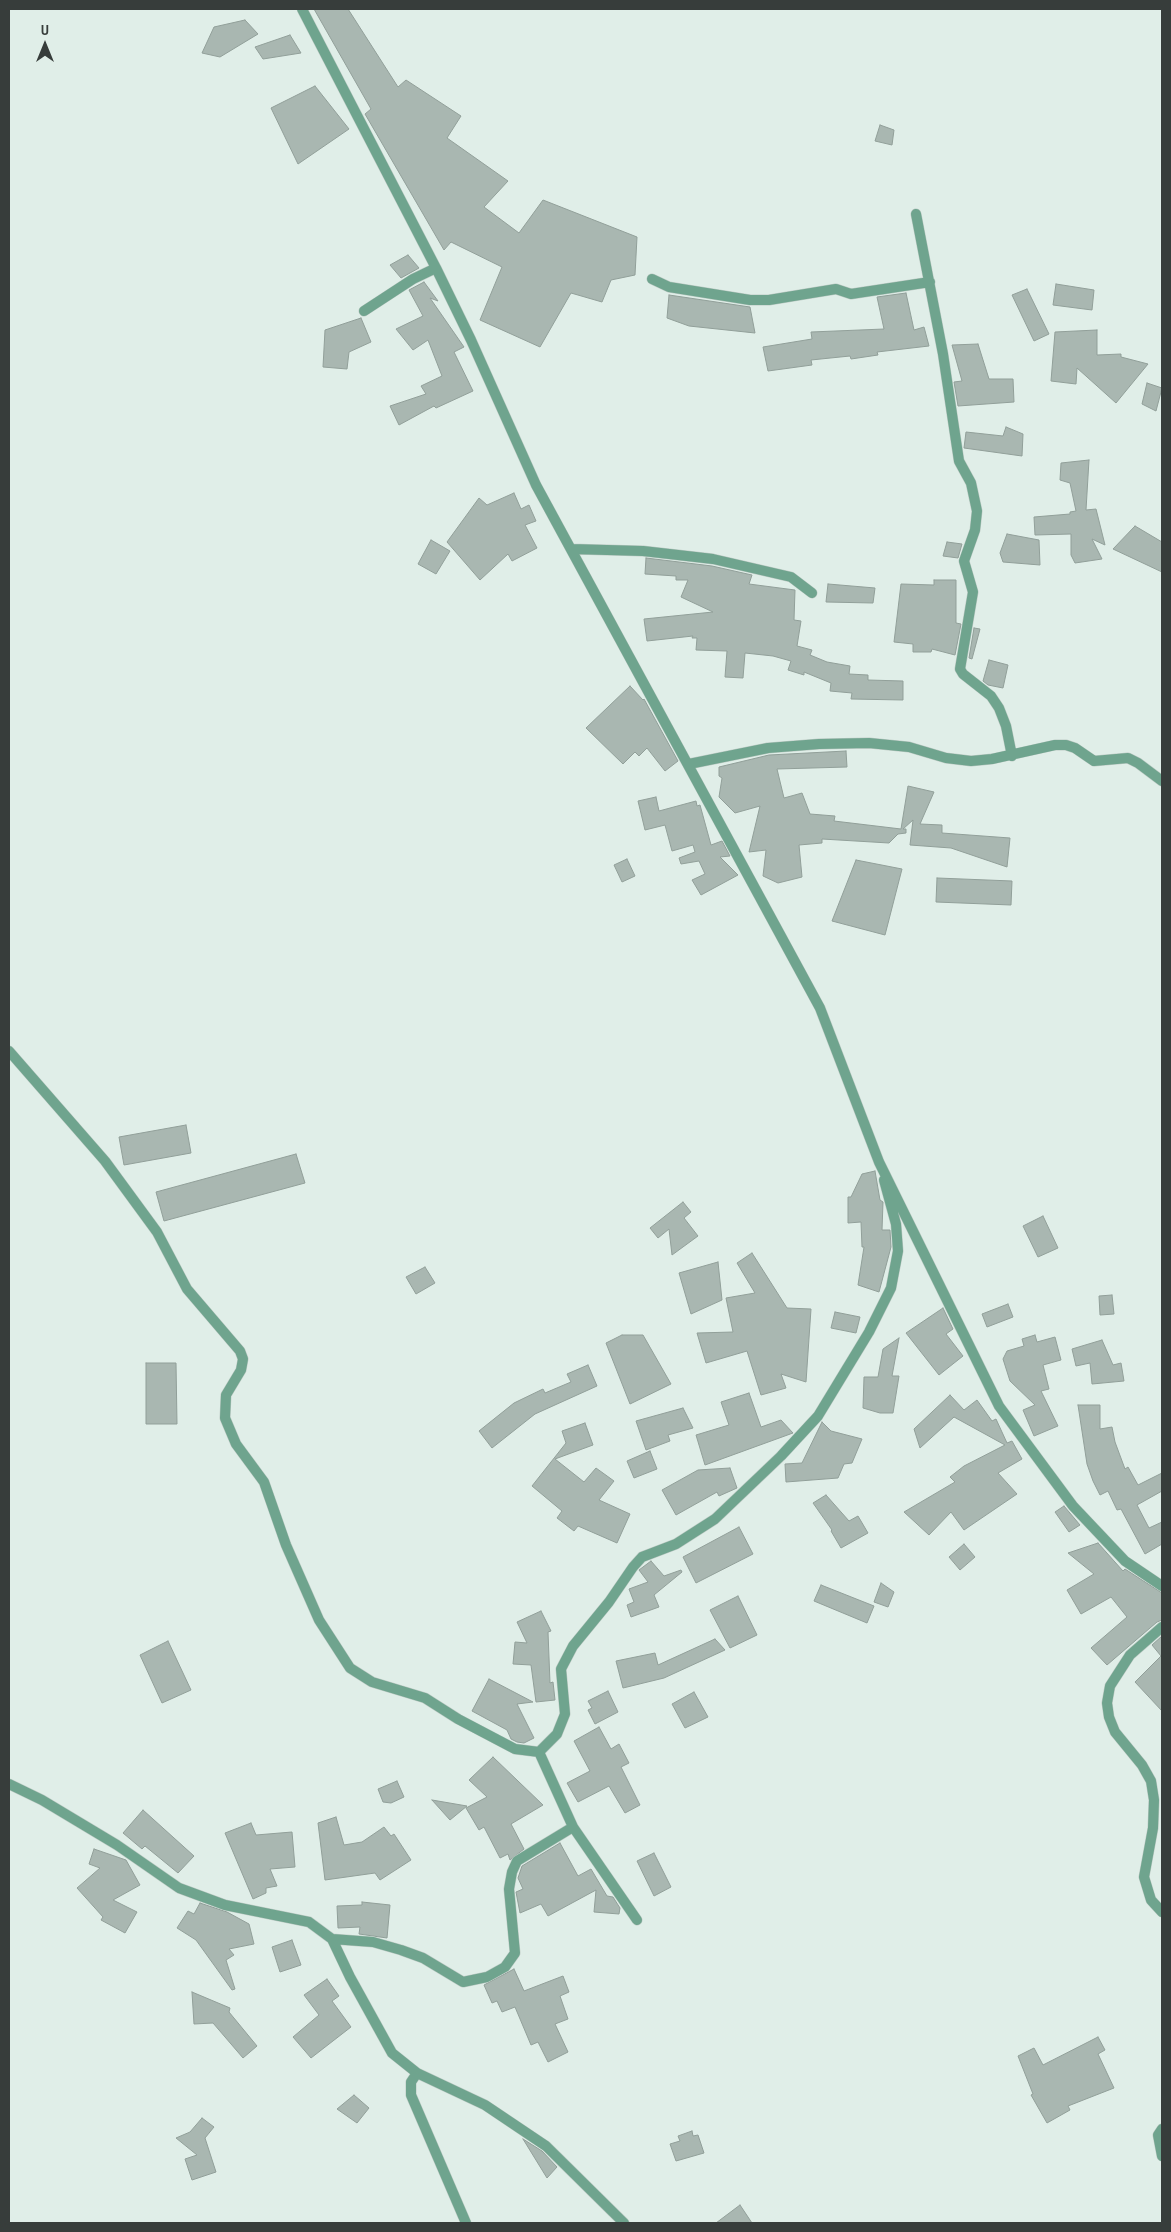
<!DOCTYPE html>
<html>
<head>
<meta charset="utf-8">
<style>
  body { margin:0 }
  #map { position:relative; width:1171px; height:2232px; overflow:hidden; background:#e0eee8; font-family:"Archivo Narrow",sans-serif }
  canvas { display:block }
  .frame { position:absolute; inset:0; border:10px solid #373d3b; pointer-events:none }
  .north { position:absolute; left:20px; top:20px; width:50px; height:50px; -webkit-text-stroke:4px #e0eee8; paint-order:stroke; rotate:0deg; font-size:14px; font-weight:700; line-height:20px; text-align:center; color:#373d3b }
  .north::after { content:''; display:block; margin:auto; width:18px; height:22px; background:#373d3b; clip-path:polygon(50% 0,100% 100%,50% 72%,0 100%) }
</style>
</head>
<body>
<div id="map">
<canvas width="1171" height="2232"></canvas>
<div class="frame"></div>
<div class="north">U</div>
</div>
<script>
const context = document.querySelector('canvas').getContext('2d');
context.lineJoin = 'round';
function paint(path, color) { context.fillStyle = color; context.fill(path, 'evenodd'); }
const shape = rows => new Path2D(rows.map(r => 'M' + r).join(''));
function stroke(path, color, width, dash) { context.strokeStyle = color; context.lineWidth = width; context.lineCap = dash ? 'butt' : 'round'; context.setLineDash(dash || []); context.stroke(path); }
const building = shape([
  [314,9,348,9,398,87,406,80,461,116,447,138,508,181,484,207,519,233,543,200,637,237,635,275,611,280,602,302,571,293,540,347,480,320,502,267,451,242,444,250,365,114,371,109,314,9],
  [245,20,258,34,220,57,202,53,214,27,245,20],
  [290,35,301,53,263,59,255,47,290,35],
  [315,86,349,129,298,164,271,108,315,86],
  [880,125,894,130,892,145,875,141,880,125],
  [408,255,419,268,401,278,390,265,408,255],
  [424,282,438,301,430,298,464,347,454,352,473,391,436,408,434,406,399,425,390,406,426,394,421,386,442,376,428,340,413,350,396,329,423,316,409,290,424,282],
  [1056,284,1094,290,1092,310,1053,305,1056,284],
  [1027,289,1049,334,1034,341,1012,295,1027,289],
  [906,293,914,330,924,327,929,346,877,352,878,355,851,359,850,356,811,360,812,365,768,371,763,347,812,339,811,332,884,329,877,297,906,293],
  [669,295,750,307,755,333,689,326,667,318,669,295],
  [361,318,371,342,349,352,347,369,323,367,325,330,361,318],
  [1097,330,1097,355,1121,354,1121,357,1148,364,1116,403,1077,368,1076,384,1051,381,1055,332,1097,330],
  [978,344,989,379,1013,379,1014,402,958,406,954,382,962,381,952,345,978,344],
  [1147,383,1162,388,1156,411,1142,404,1147,383],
  [1006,427,1023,434,1022,456,964,448,966,432,1003,436,1006,427],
  [1089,460,1086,510,1096,509,1105,545,1092,539,1102,559,1075,563,1071,555,1071,534,1035,535,1034,517,1070,514,1070,512,1076,511,1070,483,1060,480,1061,463,1089,460],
  [514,493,521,509,529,505,536,521,525,525,537,548,512,561,508,554,480,580,447,542,479,498,487,505,514,493],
  [1135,526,1162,542,1162,572,1113,549,1135,526],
  [1007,534,1039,540,1040,565,1003,562,1000,553,1007,534],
  [431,540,450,551,436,574,418,564,431,540],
  [947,542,962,544,958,558,943,556,947,542],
  [646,558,712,566,752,575,749,584,795,590,794,620,801,621,797,646,812,650,810,655,827,662,850,666,849,674,868,675,868,680,903,681,903,700,851,699,852,693,830,691,831,683,804,672,804,675,788,670,791,661,773,656,745,653,743,678,725,677,727,651,696,650,697,638,692,638,693,636,647,641,644,619,713,612,681,597,688,580,676,580,676,576,645,574,646,558],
  [934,580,956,580,956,623,961,624,955,655,932,649,931,652,913,652,913,644,894,642,901,584,934,585,934,580],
  [828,584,875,588,873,603,826,602,828,584],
  [974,628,980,629,972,659,969,658,974,628],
  [989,660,1008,665,1003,688,988,685,983,681,989,660],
  [630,686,643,700,644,699,678,761,665,771,647,748,639,756,635,752,623,764,586,728,630,686],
  [846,751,847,767,777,769,784,798,802,793,810,814,835,816,834,821,901,829,908,786,934,792,920,824,942,825,942,833,1010,838,1007,867,951,848,910,845,913,820,903,829,906,829,906,833,898,834,889,843,822,839,822,843,799,845,802,877,778,883,763,876,766,850,749,852,760,806,735,813,719,797,722,778,719,776,719,767,769,755,846,751],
  [656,797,659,811,696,801,697,806,700,805,711,845,722,841,730,856,720,857,738,875,701,895,692,880,705,874,699,861,681,864,679,858,695,852,693,845,672,851,665,825,645,830,638,801,656,797],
  [627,859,635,876,622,882,614,865,627,859],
  [856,860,902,869,885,935,832,921,856,860],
  [937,878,1012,881,1011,905,936,902,937,878],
  [186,1125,191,1153,124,1165,119,1137,186,1125],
  [296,1154,305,1183,164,1221,156,1192,296,1154],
  [875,1171,880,1200,883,1202,882,1230,890,1230,891,1247,879,1292,858,1285,864,1247,862,1247,861,1222,848,1223,848,1197,851,1197,862,1174,875,1171],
  [683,1202,691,1212,684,1218,698,1236,672,1255,669,1229,658,1238,650,1228,683,1202],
  [1043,1216,1058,1248,1038,1257,1023,1226,1043,1216],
  [752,1253,787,1308,811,1309,806,1382,781,1374,786,1388,761,1395,747,1351,706,1363,697,1333,733,1332,726,1298,755,1293,737,1263,752,1253],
  [718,1262,722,1300,691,1314,679,1273,718,1262],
  [425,1267,435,1283,416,1294,406,1277,425,1267],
  [1112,1295,1114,1314,1100,1315,1099,1296,1112,1295],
  [1008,1304,1013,1317,987,1327,982,1314,1008,1304],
  [943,1308,953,1329,946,1334,963,1356,939,1375,906,1333,943,1308],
  [835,1312,860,1317,856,1333,831,1328,835,1312],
  [622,1335,643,1335,671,1384,630,1404,606,1343,622,1335],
  [1035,1335,1037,1342,1055,1337,1061,1360,1043,1365,1049,1389,1041,1391,1058,1426,1034,1436,1023,1410,1035,1405,1010,1381,1003,1359,1007,1351,1024,1346,1022,1339,1035,1335],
  [899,1338,892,1376,899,1376,893,1413,880,1413,863,1408,864,1377,878,1377,883,1349,899,1338],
  [1102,1340,1113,1365,1121,1363,1124,1381,1092,1384,1090,1363,1076,1366,1072,1349,1102,1340],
  [146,1363,176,1363,177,1424,146,1424,146,1363],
  [588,1365,597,1386,535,1414,492,1448,479,1431,514,1403,543,1389,545,1393,571,1382,567,1374,588,1365],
  [749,1393,761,1427,781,1420,793,1433,705,1465,696,1435,729,1425,721,1402,749,1393],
  [950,1395,964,1410,977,1400,992,1421,996,1419,1007,1443,1012,1441,1022,1459,998,1473,1017,1494,964,1530,951,1512,929,1535,904,1512,955,1482,950,1477,964,1466,1005,1445,954,1417,920,1448,914,1429,950,1395],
  [1078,1405,1100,1405,1100,1429,1112,1427,1115,1442,1125,1469,1128,1467,1138,1485,1162,1473,1162,1491,1137,1505,1149,1528,1162,1522,1162,1544,1145,1554,1121,1509,1117,1510,1108,1491,1100,1495,1093,1481,1087,1464,1078,1405],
  [683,1408,693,1428,668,1435,670,1441,646,1450,636,1421,683,1408],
  [822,1422,831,1431,862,1439,852,1463,844,1464,838,1478,786,1482,785,1464,802,1463,822,1422],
  [585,1423,593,1445,555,1459,584,1482,596,1468,614,1481,599,1500,630,1514,617,1543,578,1526,574,1531,557,1518,562,1511,532,1486,566,1443,562,1431,585,1423],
  [650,1451,657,1469,634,1478,627,1461,650,1451],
  [730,1468,737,1488,719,1496,717,1492,676,1515,662,1490,698,1470,730,1468],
  [826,1495,849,1521,858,1516,868,1533,841,1548,831,1531,832,1530,813,1503,826,1495],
  [1064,1506,1080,1525,1069,1532,1055,1512,1064,1506],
  [739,1527,753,1554,696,1583,683,1557,739,1527],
  [1098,1543,1123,1571,1125,1569,1162,1593,1162,1620,1157,1622,1107,1665,1091,1648,1127,1617,1111,1597,1081,1614,1067,1590,1094,1574,1068,1553,1098,1543],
  [964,1544,975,1557,960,1570,949,1557,964,1544],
  [651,1561,664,1576,681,1570,682,1572,654,1595,659,1607,631,1617,627,1605,634,1602,629,1589,648,1582,639,1570,651,1561],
  [881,1583,894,1592,888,1607,874,1602,881,1583],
  [821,1585,874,1606,867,1623,814,1601,821,1585],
  [738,1596,757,1635,730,1648,710,1610,738,1596],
  [541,1611,551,1631,548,1632,550,1683,553,1682,555,1700,536,1702,531,1665,513,1664,515,1642,527,1643,517,1622,541,1611],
  [1162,1636,1162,1711,1135,1682,1161,1656,1152,1645,1162,1636],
  [715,1639,725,1650,664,1678,623,1688,616,1661,655,1653,658,1665,715,1639],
  [168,1641,191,1690,162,1703,140,1655,168,1641],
  [489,1679,533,1702,517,1704,534,1738,524,1743,517,1742,511,1739,507,1730,472,1711,489,1679],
  [608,1691,618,1712,595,1724,588,1710,592,1708,588,1701,608,1691],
  [694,1692,708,1717,685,1728,672,1704,694,1692],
  [599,1727,611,1749,619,1744,629,1763,621,1767,640,1805,625,1813,609,1786,578,1802,567,1783,590,1771,574,1741,599,1727],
  [493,1757,543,1805,511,1824,524,1849,510,1860,508,1854,500,1858,484,1827,479,1830,466,1808,487,1797,469,1780,493,1757],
  [397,1781,404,1797,391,1803,383,1802,378,1789,397,1781],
  [432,1800,467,1806,450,1820,432,1800],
  [143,1810,194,1856,178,1873,145,1846,142,1849,123,1833,143,1810],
  [336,1817,344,1845,362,1842,384,1827,391,1836,394,1834,411,1860,380,1880,375,1873,325,1880,318,1823,336,1817],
  [251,1823,256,1835,292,1832,295,1867,270,1869,277,1886,266,1888,266,1893,253,1899,225,1833,251,1823],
  [560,1843,578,1876,591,1869,607,1896,613,1897,620,1908,619,1914,594,1912,596,1890,548,1916,541,1904,520,1913,516,1892,523,1889,518,1878,522,1866,560,1843],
  [94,1849,126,1860,140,1885,113,1900,137,1912,125,1933,101,1920,103,1917,77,1888,100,1868,89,1864,94,1849],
  [654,1853,671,1887,654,1896,637,1861,654,1853],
  [362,1902,390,1905,387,1938,359,1934,360,1927,338,1928,337,1906,362,1905,362,1902],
  [200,1903,227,1912,249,1924,254,1944,229,1949,234,1955,226,1960,235,1989,232,1990,196,1940,177,1928,188,1911,194,1914,200,1903],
  [292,1940,301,1965,280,1972,272,1947,292,1940],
  [514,1969,524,1991,563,1976,569,1992,560,1996,568,2019,555,2024,568,2052,548,2062,538,2042,531,2045,515,2007,502,2012,497,2001,492,2003,484,1985,514,1969],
  [327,1979,339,1996,332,2001,351,2027,311,2058,293,2037,319,2015,304,1995,327,1979],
  [192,1992,230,2008,229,2012,257,2046,243,2058,213,2023,194,2024,192,1992],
  [1098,2037,1105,2050,1098,2054,1114,2088,1068,2106,1070,2110,1047,2123,1031,2095,1033,2094,1018,2056,1034,2048,1043,2065,1098,2037],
  [354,2095,369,2108,357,2123,337,2109,354,2095],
  [202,2118,214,2127,205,2138,216,2172,192,2180,185,2159,197,2155,176,2138,190,2132,202,2118],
  [692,2131,693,2136,698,2135,704,2153,676,2161,670,2144,680,2141,678,2136,692,2131],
  [523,2139,542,2151,557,2167,547,2178,523,2139],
  [740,2205,752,2223,716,2223,740,2205]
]);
paint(building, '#a9b7b1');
stroke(building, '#919f99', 1);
const street = shape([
  [302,9,436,268,471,340,536,485,820,1008,879,1162,999,1406,1073,1506,1125,1561,1162,1586],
  [916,214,943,354,959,461,971,483,977,511,975,530,964,561,973,592,960,669,963,674,991,696,999,708,1006,726,1012,756],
  [652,279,669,287,750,300,769,300,836,289,851,294,930,282],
  [364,311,413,279,436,268],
  [571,549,643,551,713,559,791,577,812,593],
  [689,764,768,748,819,744,869,743,909,747,946,758,971,761,992,759,1055,745,1066,745,1075,748,1094,761,1128,758,1138,763,1162,781],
  [9,1051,105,1161,157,1232,187,1289,240,1351,243,1359,241,1370,226,1395,225,1418,236,1444,264,1482,286,1545,319,1620,350,1668,372,1682,425,1698,458,1719,515,1749,539,1752,557,1734,565,1714,561,1669,573,1646,609,1602,633,1567,642,1557,676,1544,715,1519,781,1456,818,1416,869,1332,891,1288,898,1251,896,1224,884,1180],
  [1162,1627,1130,1655,1110,1686,1107,1703,1109,1717,1115,1732,1142,1765,1151,1781,1154,1800,1153,1828,1144,1877,1151,1900,1162,1912],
  [539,1752,573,1827,637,1920],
  [9,1784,42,1800,117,1845,179,1888,225,1905,309,1922,332,1939,350,1977,392,2053,417,2073,485,2105,546,2146,624,2223],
  [332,1939,373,1942,401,1950,423,1958,463,1982,487,1977,505,1967,515,1953,509,1889,512,1872,517,1861,573,1827],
  [417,2073,411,2082,411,2095,466,2223],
  [1162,2129,1158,2135,1162,2156]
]);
stroke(street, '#becbc5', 11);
stroke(street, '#6fa48e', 10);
</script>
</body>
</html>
